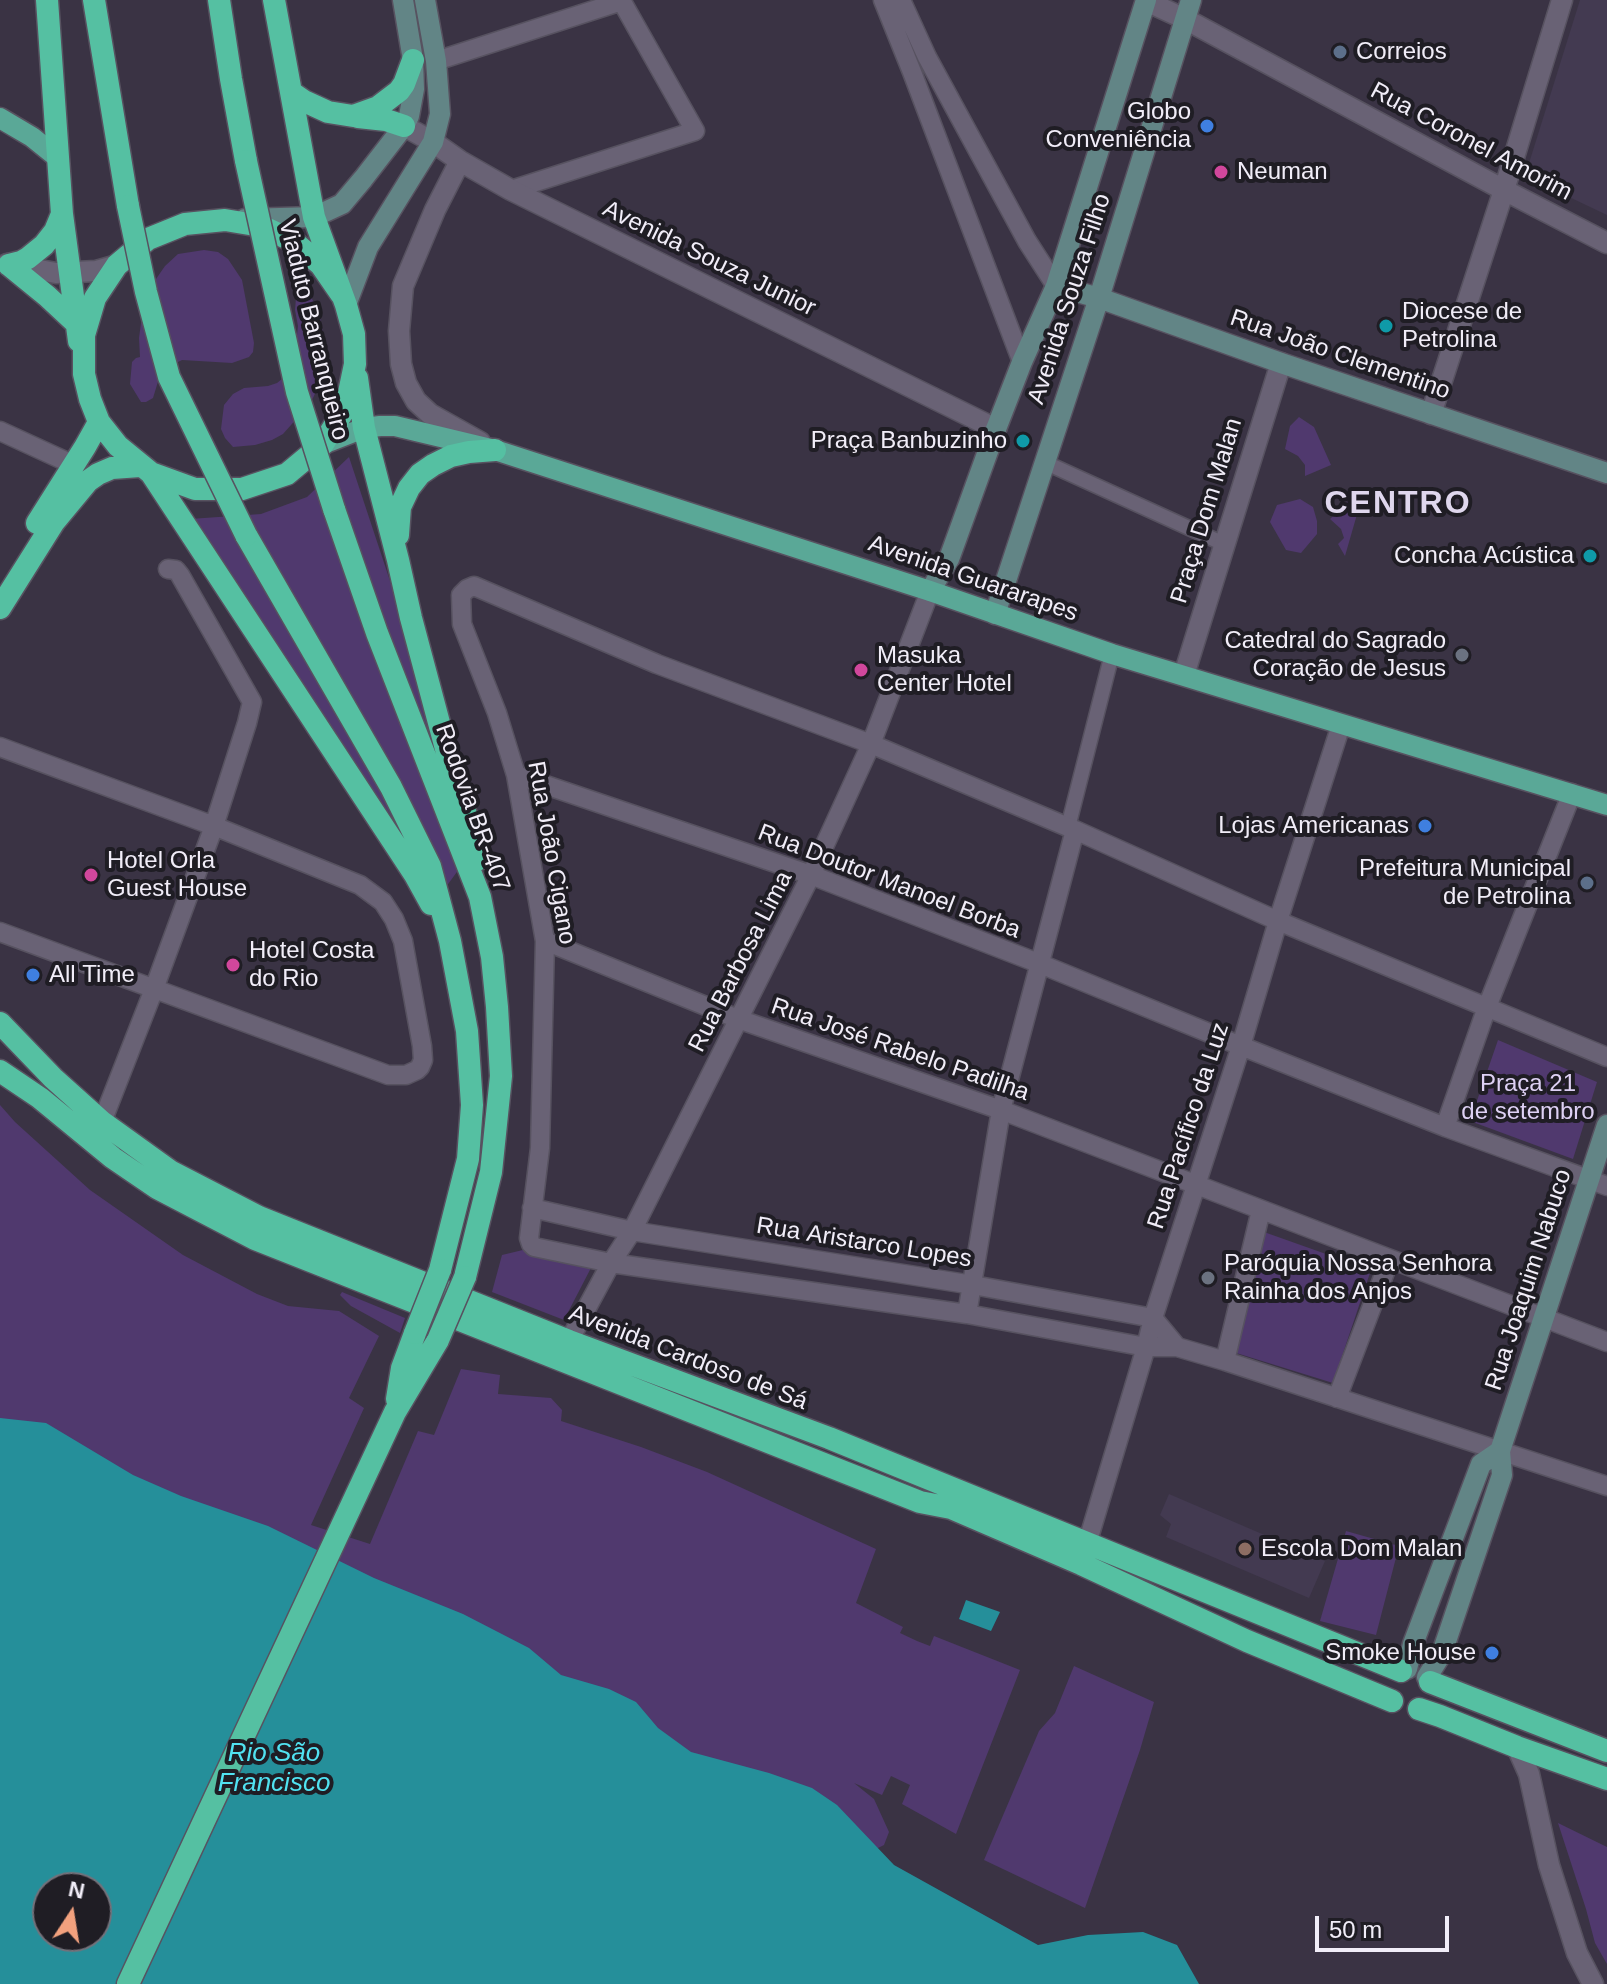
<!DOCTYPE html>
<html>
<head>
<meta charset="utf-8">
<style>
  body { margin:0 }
  #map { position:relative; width:1607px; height:1984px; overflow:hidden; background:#3a3344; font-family:Arial,sans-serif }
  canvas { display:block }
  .north { position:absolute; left:32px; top:1872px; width:80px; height:80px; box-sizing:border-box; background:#1f1d24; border:2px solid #737079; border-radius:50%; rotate:12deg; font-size:22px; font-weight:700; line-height:32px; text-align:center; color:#f1edf8 }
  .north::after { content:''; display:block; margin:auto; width:28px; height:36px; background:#f2a17e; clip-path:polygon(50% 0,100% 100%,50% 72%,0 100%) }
  .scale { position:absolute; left:1315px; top:1916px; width:134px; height:36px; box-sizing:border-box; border:4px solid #f1edf8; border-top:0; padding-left:10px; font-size:24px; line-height:28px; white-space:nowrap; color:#f1edf8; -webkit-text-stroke:6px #1f1d24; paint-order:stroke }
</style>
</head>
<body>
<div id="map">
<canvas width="1607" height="1984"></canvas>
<div class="north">N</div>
<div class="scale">50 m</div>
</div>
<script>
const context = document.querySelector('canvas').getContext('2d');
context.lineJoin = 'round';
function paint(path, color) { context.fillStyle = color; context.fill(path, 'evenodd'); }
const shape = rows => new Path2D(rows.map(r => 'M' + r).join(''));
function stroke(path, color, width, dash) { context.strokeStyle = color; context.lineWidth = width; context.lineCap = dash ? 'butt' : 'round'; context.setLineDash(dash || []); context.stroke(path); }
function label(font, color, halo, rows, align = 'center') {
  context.font = font + ' Arial,sans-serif'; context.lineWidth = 8; context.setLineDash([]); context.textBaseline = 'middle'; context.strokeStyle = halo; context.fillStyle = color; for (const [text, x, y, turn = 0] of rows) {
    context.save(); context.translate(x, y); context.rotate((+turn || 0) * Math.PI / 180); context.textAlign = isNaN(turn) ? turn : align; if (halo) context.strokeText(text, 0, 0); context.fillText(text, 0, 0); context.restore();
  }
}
paint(shape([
  [1580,0,1607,0,1607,215,1525,176],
  [1169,1494,1325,1561,1309,1598,1166,1537,1171,1524,1160,1515]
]), '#433a51');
paint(shape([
  [204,250,218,252,228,259,242,280,254,343,253,352,249,357,232,363,182,360,168,367,160,375,153,398,146,402,141,402,130,384,132,362,136,358,140,357,139,338,141,323,148,295,156,279,165,266,178,254],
  [303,294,311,297,319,312,326,348,324,370,318,387,313,398,299,416,283,434,272,440,255,445,233,447,225,438,221,429,224,405,233,394,244,388,268,386,277,383,288,374,296,344,298,326,295,310,296,298],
  [1299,417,1314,427,1331,465,1305,476,1305,465,1298,456,1285,449,1290,426],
  [349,457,398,605,470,854,435,902,190,519,261,514,307,497],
  [1300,499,1313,507,1317,521,1317,534,1301,553,1286,550,1270,522,1277,505],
  [1350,500,1360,504,1345,556,1338,544,1344,538,1341,529,1330,519],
  [1498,1040,1597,1082,1573,1159,1470,1121],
  [0,1105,15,1122,90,1190,183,1255,257,1294,288,1306,339,1311,379,1336,349,1398,364,1408,311,1525,370,1544,418,1431,434,1435,461,1369,500,1375,498,1394,551,1398,562,1410,561,1421,641,1447,707,1472,876,1549,856,1603,903,1627,900,1633,917,1641,930,1646,934,1636,1020,1670,956,1834,902,1804,910,1785,891,1776,882,1795,854,1783,874,1799,889,1832,884,1845,868,1853,0,1513],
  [1264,1232,1371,1270,1333,1383,1233,1352],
  [527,1249,593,1264,564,1320,492,1292,502,1255],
  [342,1292,405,1318,400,1333,351,1306,340,1295],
  [1346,1531,1399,1546,1376,1635,1320,1621],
  [1074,1666,1154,1702,1140,1750,1085,1908,984,1860,1039,1731,1055,1713],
  [1558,1823,1607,1847,1607,1964,1595,1943,1586,1909]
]), '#50396e');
paint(shape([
  [0,1418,46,1423,133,1475,181,1496,268,1526,374,1578,463,1614,529,1648,561,1675,609,1689,636,1702,658,1728,691,1752,769,1773,812,1788,837,1805,894,1865,1038,1945,1088,1935,1143,1932,1177,1945,1199,1984,0,1984],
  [48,1888,96,1888,96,1936,48,1936],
  [966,1600,1000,1612,991,1631,959,1619]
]), '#258f9a');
const pedestrian = shape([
  [1044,462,1224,544],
  [1068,827,1112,654]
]);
const minor = shape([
  [883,0,912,72,1022,362],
  [901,0,927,57,1027,241,1056,286],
  [436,61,622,1],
  [511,190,695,131,621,0],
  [0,431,74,465],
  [0,747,214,826,360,885,383,902,394,919,403,941,422,1046,423,1060,420,1067,417,1070,406,1075,388,1075,0,932],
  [516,775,811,875,1038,963,1241,1046,1445,1127,1607,1186],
  [545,941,738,1019,1001,1110,1607,1342],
  [1607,1057,1278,921,1075,830,871,744,657,664,474,586,467,589,461,595,462,624,497,713,516,775,545,941,540,1148,529,1238,531,1244,534,1247,611,1263,967,1314,1146,1347,1177,1347,1225,1361,1607,1486],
  [102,1122,154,989,214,826,247,723,252,702,180,575,176,570,168,569],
  [1445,1127,1487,1007,1572,793],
  [532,1208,632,1231,973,1285,1153,1318,1177,1347],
  [967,1314,1001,1110,1075,830],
  [569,1341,611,1263,632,1231,811,875,871,744,930,591],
  [1225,1361,1261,1210],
  [1337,1398,1390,1259],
  [1087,1544,1146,1347,1153,1318,1241,1046,1278,921,1341,725]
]);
const tertiary = shape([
  [1146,1,1185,19,1504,190,1607,243],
  [404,126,433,142,460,161,511,190,996,429],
  [460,161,435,210,403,286,399,331,401,364,406,383,416,401,430,414,480,442],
  [7,264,56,273,96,271,117,265],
  [1431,414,1504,190,1562,0],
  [1184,675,1281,363],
  [1517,1747,1529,1774,1549,1865,1577,1953,1593,1984]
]);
const secondary = shape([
  [245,219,314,217,342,204,363,179,404,126,409,116,414,89,413,60,403,0],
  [1056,286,1099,298,1281,363,1607,473],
  [346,305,368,247,433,142,440,114,436,61,425,0],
  [930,591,949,559,996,429,1022,362,1056,286,1146,0],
  [995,614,1099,298,1191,0],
  [1407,1669,1413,1644,1481,1464,1500,1451],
  [1427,1677,1442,1653,1502,1475,1500,1451,1607,1125]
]);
const primary = shape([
  [0,118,32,137,58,158],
  [323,444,364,428,380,426,395,426,495,450,930,591,1112,654,1607,805]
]);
const trunk = shape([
  [47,0,62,214,79,341],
  [94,0,128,206],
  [219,0,231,79,246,161],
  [274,0,314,217,346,305,354,334,355,364,346,407,323,444,287,474,242,489,195,489,151,473,118,446,99,422,90,399,84,374,84,335,95,298,117,265,148,239,185,224,225,220,261,226,293,241,321,265,341,294],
  [291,92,304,101,328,112,353,116,378,107,399,91,404,84,413,60],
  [358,117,386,120,404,126],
  [9,265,47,296,77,324],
  [9,265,21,262,28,258,44,245,55,231,62,214],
  [357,378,364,428,398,560,411,618,446,749,476,848,477,860],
  [151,473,415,875,431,904],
  [334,509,377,633,480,897,492,957,497,1007,501,1076,491,1172,465,1277],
  [37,523,85,447,99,422],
  [246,535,391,787,430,866,450,941,467,1031,472,1105,468,1159,440,1270],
  [398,535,400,507,409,488,420,474,433,465,451,456,469,452,495,450],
  [0,608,54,522,88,481,98,474,112,468,140,466],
  [0,1023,53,1078,102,1122,170,1171,259,1217,569,1341,829,1438,1401,1671],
  [0,1071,40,1098,113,1158,157,1188,255,1239,920,1502,951,1508,1081,1564,1247,1641,1392,1701],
  [397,1399,402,1368,415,1333],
  [1430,1682,1607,1751],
  [1419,1709,1440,1716,1517,1747,1607,1779],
  [128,1984,395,1412,438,1340]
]);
stroke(pedestrian, '#575260', 17);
stroke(minor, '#575260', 21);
stroke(tertiary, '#575260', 23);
stroke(secondary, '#575260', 23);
stroke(primary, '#575260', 23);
stroke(trunk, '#575260', 25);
stroke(pedestrian, '#696275', 14);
stroke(minor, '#696275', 18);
stroke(tertiary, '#696275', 20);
stroke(secondary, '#628586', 20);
stroke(primary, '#5aa897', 20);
stroke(trunk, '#55c0a2', 22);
const trunkBridge = shape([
  [246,161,297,392,334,509],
  [128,206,146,292,169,377,246,535],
  [415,1333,440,1270],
  [438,1340,465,1277]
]);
stroke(trunkBridge, '#575260', 25, []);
stroke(trunkBridge, '#55c0a2', 22);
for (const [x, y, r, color] of [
  [1340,52,8,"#5c6f8a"],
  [1207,126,8,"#3f7fe0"],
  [1221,172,8,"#d1479c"],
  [1386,326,8,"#0f9aa8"],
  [1023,441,8,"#0f9aa8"],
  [1590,556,8,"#0f9aa8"],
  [1462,655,8,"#6b7280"],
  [861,670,8,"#d1479c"],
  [1425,826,8,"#3f7fe0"],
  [91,875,8,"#d1479c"],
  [1587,883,8,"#5c6f8a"],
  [233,965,8,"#d1479c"],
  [33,975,8,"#3f7fe0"],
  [1208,1278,8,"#6b7280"],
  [1245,1549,8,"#8d6e63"],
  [1492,1653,8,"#3f7fe0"]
]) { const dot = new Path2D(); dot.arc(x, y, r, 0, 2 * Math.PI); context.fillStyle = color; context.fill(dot); stroke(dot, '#1f1d24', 3); }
label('24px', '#f1edf8', '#1f1d24', [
  ["Correios",1356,52],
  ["Globo",1191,112,"right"],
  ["Conveniência",1191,140,"right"],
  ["Neuman",1237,172],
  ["Diocese de",1402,312],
  ["Petrolina",1402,340],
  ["Praça Banbuzinho",1007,441,"right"],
  ["Concha Acústica",1574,556,"right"],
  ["Catedral do Sagrado",1446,641,"right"],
  ["Coração de Jesus",1446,669,"right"],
  ["Masuka",877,656],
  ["Center Hotel",877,684],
  ["Lojas Americanas",1409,826,"right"],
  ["Hotel Orla",107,861],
  ["Guest House",107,889],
  ["Prefeitura Municipal",1571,869,"right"],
  ["de Petrolina",1571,897,"right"],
  ["Hotel Costa",249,951],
  ["do Rio",249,979],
  ["All Time",49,975],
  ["Paróquia Nossa Senhora",1224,1264],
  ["Rainha dos Anjos",1224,1292],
  ["Escola Dom Malan",1261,1549],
  ["Smoke House",1476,1653,"right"]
], 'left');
label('24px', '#f1edf8', '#1f1d24', [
  ["Rua Coronel Amorim",1471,142,28],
  ["Avenida Souza Junior",709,259,26],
  ["Avenida Souza Filho",1070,299,-72],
  ["Viaduto Barranqueiro",313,330,76],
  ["Rua João Clementino",1340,355,19],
  ["Praça Dom Malan",1207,511,-73],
  ["Avenida Guararapes",973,579,19],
  ["Rodovia BR-407",472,808,70],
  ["Rua João Cigano",551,853,80],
  ["Rua Doutor Manoel Borba",889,882,21],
  ["Rua Barbosa Lima",741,962,-63],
  ["Rua José Rabelo Padilha",900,1050,19],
  ["Rua Pacífico da Luz",1189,1126,-72],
  ["Rua Aristarco Lopes",864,1243,9],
  ["Rua Joaquim Nabuco",1529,1280,-72],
  ["Avenida Cardoso de Sá",688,1358,21]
]);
label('24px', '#ded1f4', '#1f1d24', [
  ["Praça 21",1528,1084],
  ["de setembro",1528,1112]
]);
label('italic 26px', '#51e2f1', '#1f1d24', [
  ["Rio São",274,1754],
  ["Francisco",274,1784]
]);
context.letterSpacing = '2px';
label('bold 32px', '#dfd7ed', '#1f1d24', [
  ["CENTRO",1398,504]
]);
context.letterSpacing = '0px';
</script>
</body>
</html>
